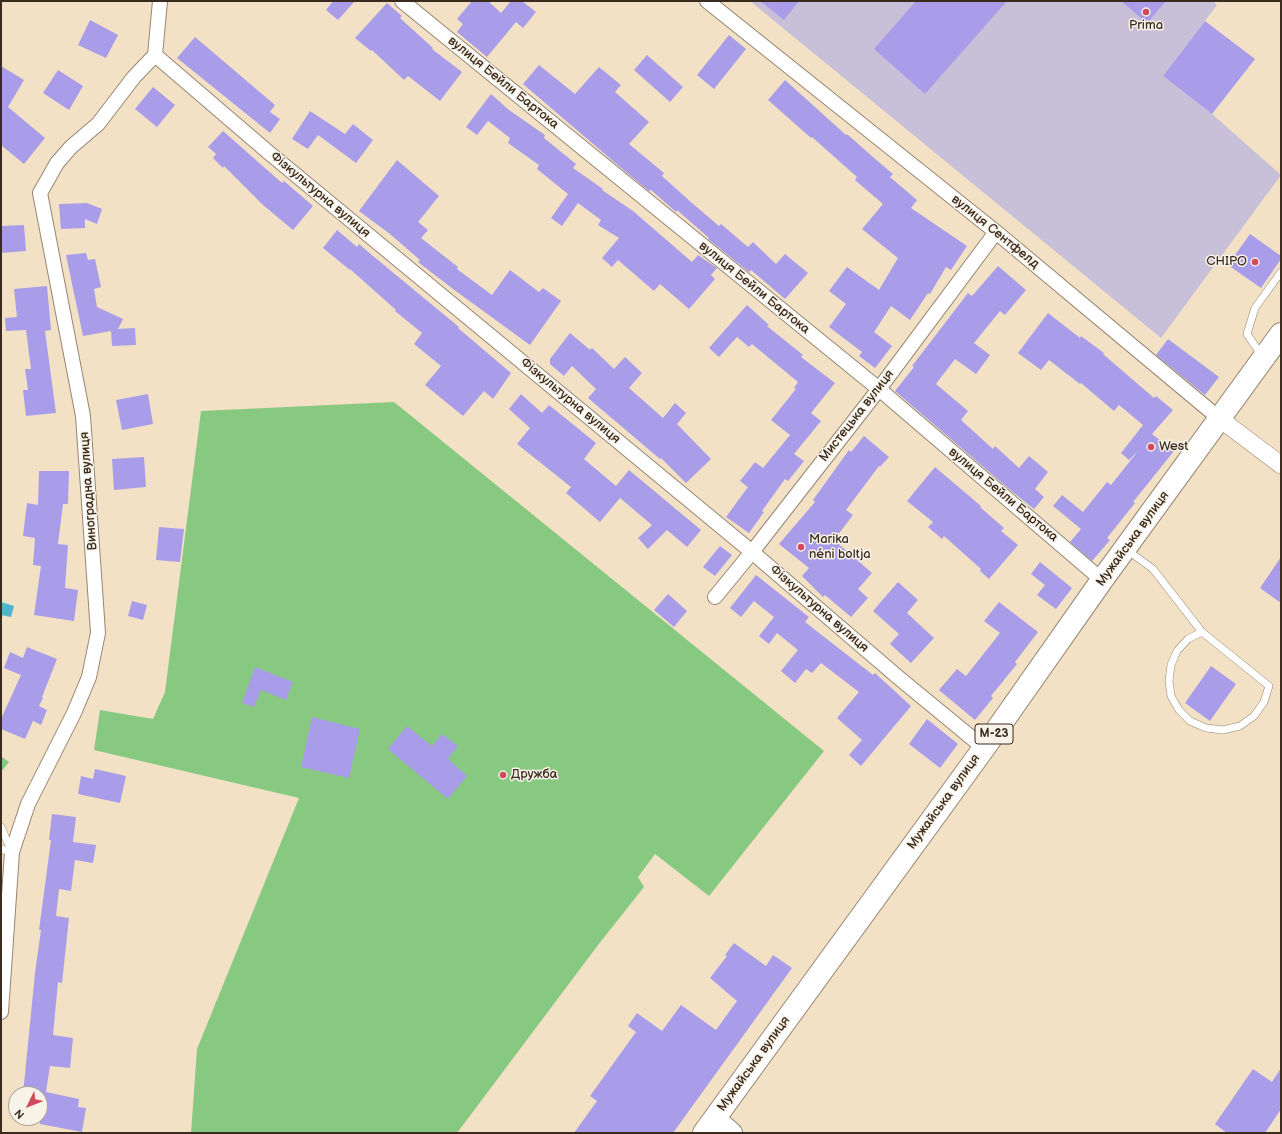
<!DOCTYPE html>
<html>
<head>
<meta charset="utf-8">
<style>
  body { margin:0 }
  #map { position:relative; width:1282px; height:1134px; overflow:hidden; background:#f2e1c5; font-family:"Balsamiq Sans",sans-serif }
  canvas { display:block }
  .frame { position:absolute; inset:0; border:2px solid #3b2a1e; pointer-events:none }
  .north { position:absolute; left:8px; top:1086px; width:40px; height:40px; box-sizing:border-box; background:#f7f3e8; border:1px solid #aca397; border-radius:50%; rotate:227deg; font-size:11px; font-weight:700; line-height:16px; text-align:center; color:#3b2a1e }
  .north::after { content:''; display:block; margin:auto; width:14px; height:18px; background:#d1495b; clip-path:polygon(50% 0,100% 100%,50% 72%,0 100%) }
</style>
</head>
<body>
<div id="map">
<canvas width="1282" height="1134"></canvas>
<div class="frame"></div>
<div class="north">N</div>
</div>
<script>
const context = document.querySelector('canvas').getContext('2d');
context.lineJoin = 'round';
function paint(path, color) { context.fillStyle = color; context.fill(path, 'evenodd'); }
const shape = rows => new Path2D(rows.map(r => 'M' + r).join(''));
function stroke(path, color, width, dash) { context.strokeStyle = color; context.lineWidth = width; context.lineCap = dash ? 'butt' : 'round'; context.setLineDash(dash || []); context.stroke(path); }
function label(font, color, halo, rows, align = 'center') {
  context.font = font + ' "Balsamiq Sans",sans-serif'; context.lineWidth = 3; context.setLineDash([]); context.textBaseline = 'middle'; context.strokeStyle = halo; context.fillStyle = color; for (const [text, x, y, turn = 0] of rows) {
    context.save(); context.translate(x, y); context.rotate((+turn || 0) * Math.PI / 180); context.textAlign = isNaN(turn) ? turn : align; if (halo) context.strokeText(text, 0, 0); context.fillText(text, 0, 0); context.restore();
  }
}
paint(shape([
  [750,1,1213,1,1217,5,1163,76,1212,114,1281,175,1161,338]
]), '#c8bfd8');
paint(shape([
  [394,402,824,751,709,896,655,854,638,877,644,887,598,945,457,1133,191,1133,197,1049,299,798,94,750,100,710,153,719,165,692,201,411],
  [1,756,9,762,1,772]
]), '#88c981');
paint(shape([
  [1,602,14,606,11,617,1,615]
]), '#4fb4cd');
paint(shape([
  [333,1,355,1,338,20,326,10],
  [472,1,488,1,501,13,511,1,522,1,536,12,523,28,516,22,487,57,457,32,463,24,457,19],
  [760,1,799,1,784,20],
  [916,1,1007,1,925,94,874,49],
  [1121,1,1166,1,1147,23],
  [387,3,402,16,400,18,433,48,432,49,462,72,440,101,408,76,404,80,372,50,371,51,355,38],
  [90,20,118,35,106,58,78,45],
  [1205,21,1255,59,1212,114,1163,76],
  [729,35,746,49,714,89,697,75],
  [195,37,275,105,270,112,280,119,270,133,177,58],
  [647,55,683,87,670,102,634,70],
  [539,65,575,94,599,67,621,85,615,92,649,122,629,144,664,173,662,176,692,203,719,226,721,224,748,247,753,242,776,264,785,254,808,273,785,299,751,270,749,272,708,239,709,238,677,210,676,212,651,190,649,191,620,167,523,84],
  [1,66,24,80,8,107,45,138,24,164,1,145],
  [58,70,83,86,69,110,43,93],
  [785,80,846,135,847,134,874,158,893,174,890,177,917,200,911,208,967,246,951,270,946,267,930,294,928,293,910,320,891,306,874,332,892,346,875,368,859,356,862,352,829,327,846,304,829,291,847,267,879,290,898,258,862,229,883,204,855,180,857,177,812,137,811,138,768,100],
  [153,87,175,105,157,127,135,109],
  [491,94,509,110,545,135,544,138,576,164,573,168,603,189,602,190,633,211,692,262,698,255,717,268,711,275,715,279,689,309,660,284,654,291,618,260,612,267,602,258,619,238,598,225,601,220,578,203,562,226,551,218,568,194,537,169,539,165,508,143,510,138,488,121,477,135,466,127],
  [310,111,345,134,353,124,373,140,356,163,318,135,308,149,292,139],
  [223,131,282,183,284,181,313,206,293,230,263,205,224,166,223,168,213,158,216,154,208,147],
  [397,160,439,196,418,222,428,230,421,238,458,267,457,269,492,295,510,270,539,292,543,288,561,301,530,345,453,289,418,262,420,260,390,234,359,211],
  [87,203,102,209,97,224,85,219,85,228,61,229,59,204],
  [24,225,26,251,1,253,1,226],
  [337,230,357,247,359,244,373,256,459,327,458,328,511,373,493,399,484,391,463,416,425,385,441,366,414,344,422,333,395,311,396,310,350,269,350,270,323,248],
  [1250,234,1281,256,1281,259,1261,288,1228,265],
  [86,253,88,260,95,259,101,287,94,289,97,307,123,319,118,329,135,328,136,345,112,346,111,331,83,336,66,255],
  [998,266,1026,290,1005,315,1000,311,974,343,990,355,976,374,955,359,936,384,968,411,961,420,993,449,995,446,1019,468,1029,456,1048,472,1035,489,1044,497,1034,509,1009,489,895,391,914,367,912,366,968,293,972,296],
  [47,286,51,330,45,331,56,413,26,416,23,390,28,390,25,369,31,369,26,330,6,331,5,318,17,317,14,289],
  [747,305,769,325,767,326,803,355,801,357,835,383,811,413,821,421,794,454,804,461,788,481,785,479,762,511,764,512,749,533,726,517,748,487,740,481,755,462,763,468,790,435,771,420,796,389,794,388,798,382,752,344,749,347,737,337,719,357,709,348],
  [1048,313,1080,338,1081,336,1104,353,1103,354,1154,398,1156,396,1173,410,1152,434,1174,451,1133,502,1135,503,1107,538,1110,540,1092,561,1070,542,1081,529,1053,506,1062,495,1083,512,1107,482,1111,485,1138,451,1129,460,1121,453,1143,425,1119,405,1114,411,1081,383,1080,384,1049,360,1041,370,1018,353],
  [570,333,590,350,592,348,614,369,625,357,642,373,629,388,663,418,675,403,686,413,677,424,711,459,686,483,661,458,660,459,588,398,596,389,572,366,564,376,550,364,550,359],
  [1168,339,1219,377,1205,395,1156,355],
  [148,394,153,424,122,430,116,400],
  [521,394,542,413,549,405,596,443,584,459,616,486,629,470,701,530,687,547,667,530,648,549,638,538,652,525,620,498,600,522,566,493,571,487,517,444,530,428,509,409],
  [864,436,889,457,880,467,879,466,846,510,853,515,834,540,872,573,858,589,868,598,851,617,825,595,823,597,802,576,809,568,779,544,815,502,813,500,849,450,851,452],
  [144,457,146,487,114,490,112,459],
  [935,467,981,506,980,507,1004,528,1001,531,1018,545,989,579,980,571,981,569,944,536,942,539,928,527,933,522,907,501],
  [39,471,69,471,68,504,63,504,58,544,68,545,65,588,78,590,74,621,34,615,41,566,33,565,35,538,23,536,27,503,38,505],
  [159,527,184,529,180,562,156,560],
  [720,546,732,555,715,576,703,567],
  [1281,557,1281,603,1260,588],
  [1040,562,1072,588,1056,609,1037,595,1045,585,1031,574],
  [756,575,809,617,805,622,873,675,875,673,911,706,861,766,849,755,862,740,837,718,859,692,821,663,812,673,806,669,795,683,781,671,798,650,777,633,769,644,759,636,774,617,754,601,741,617,730,608],
  [898,582,918,600,907,613,934,638,911,663,890,644,899,634,873,611],
  [668,594,687,611,674,627,654,610],
  [132,601,147,605,143,620,128,616],
  [999,602,1038,632,1015,662,1017,664,991,696,993,698,975,720,939,690,957,669,966,676,1000,633,984,621],
  [27,647,57,659,42,697,43,698,39,706,47,710,41,725,33,721,25,739,1,729,1,719,21,675,4,668,10,652,23,658],
  [1211,666,1236,684,1210,721,1185,703],
  [255,667,293,682,286,700,261,690,254,707,242,703],
  [312,717,360,729,349,778,301,767],
  [927,719,958,744,940,768,909,744],
  [407,726,432,746,442,734,458,746,448,759,467,776,448,799,388,749],
  [95,769,126,776,120,803,78,794,81,776,93,779],
  [52,814,76,817,73,842,96,845,93,863,75,860,71,891,59,889,56,916,69,918,62,983,58,982,53,1035,73,1038,70,1068,50,1066,46,1092,79,1099,78,1107,86,1108,82,1132,40,1124,40,1094,23,1094,35,973,41,930,39,930,51,840,49,840],
  [734,943,766,966,773,955,792,968,673,1133,574,1133,597,1101,590,1096,636,1032,628,1026,637,1013,662,1031,681,1005,716,1030,737,1001,710,978,727,956,725,955],
  [1281,1068,1281,1109,1265,1133,1227,1133,1215,1124,1253,1069,1272,1082]
]), '#a99de9');
const service = shape([
  [1262,356,1247,334,1255,308,1281,272],
  [1127,550,1153,569,1202,632],
  [1202,632,1269,686,1264,702,1254,716,1240,726,1223,730,1206,728,1190,721,1179,710,1171,696,1169,681,1171,665,1177,651,1188,639,1202,632],
  [1,827,12,852,1,849]
]);
const minor = shape([
  [402,1,879,389,1102,580],
  [707,1,996,232,1220,419],
  [155,55,268,152,752,552,899,678,984,748],
  [715,597,752,552,879,389,996,232],
  [1,1012,12,852,28,804,74,713,89,677,98,633,83,416,40,193,57,163,71,147,98,124,134,77,155,55,160,1]
]);
const tertiary = shape([
  [1220,419,1281,465]
]);
const secondary = shape([
  [715,1118,732,1133]
]);
const trunk = shape([
  [704,1133,984,748,1102,580,1281,334]
]);
stroke(service, '#968672', 8);
stroke(minor, '#968672', 16);
stroke(tertiary, '#968672', 18);
stroke(secondary, '#968672', 22);
stroke(trunk, '#968672', 24);
stroke(service, '#fff', 7);
stroke(minor, '#fff', 14);
stroke(tertiary, '#fff', 17);
stroke(secondary, '#fff', 20);
stroke(trunk, '#fff', 22);
for (const [x, y, r, color] of [
  [1146,12,4,"#d1495b"],
  [1255,262,4,"#d1495b"],
  [1151,447,4,"#d1495b"],
  [801,547,4,"#d1495b"],
  [503,775,4,"#d1495b"]
]) { const dot = new Path2D(); dot.arc(x, y, r, 0, 2 * Math.PI); context.fillStyle = color; context.fill(dot); stroke(dot, '#f7f3e8', 1.5); }
for (const [x, y, w] of [
  [994,734,38]
]) { const box = new Path2D(); box.roundRect(x - w / 2, y - 10, w, 20, 3); context.fillStyle = '#f7f3e8'; context.fill(box); stroke(box, '#3b2a1e', 1); }
label('bold 12px', '#3b2a1e', null, [
  ["М-23",994,734]
]);
label('13px', '#3b2a1e', '#f7f3e8', [
  ["Prima",1146,26,"center"],
  ["CHIPO",1247,262,"right"],
  ["West",1159,447],
  ["Marika",809,540],
  ["néni boltja",809,555],
  ["Дружба",511,775]
], 'left');
label('13px', '#3b2a1e', '#f7f3e8', [
  ["вулиця Бейли Бартока",503,83,39],
  ["Фізкультурна вулиця",320,195,40],
  ["вулиця Сентфелд",995,232,39],
  ["вулиця Бейли Бартока",754,288,39],
  ["Фізкультурна вулиця",570,401,40],
  ["Мистецька вулиця",857,416,-52],
  ["Виноградна вулиця",89,491,-94],
  ["вулиця Бейли Бартока",1003,495,40],
  ["Мужайська вулиця",1133,539,-54],
  ["Фізкультурна вулиця",819,609,41],
  ["Мужайська вулиця",944,802,-54],
  ["Мужайська вулиця",754,1064,-54]
]);
</script>
</body>
</html>
